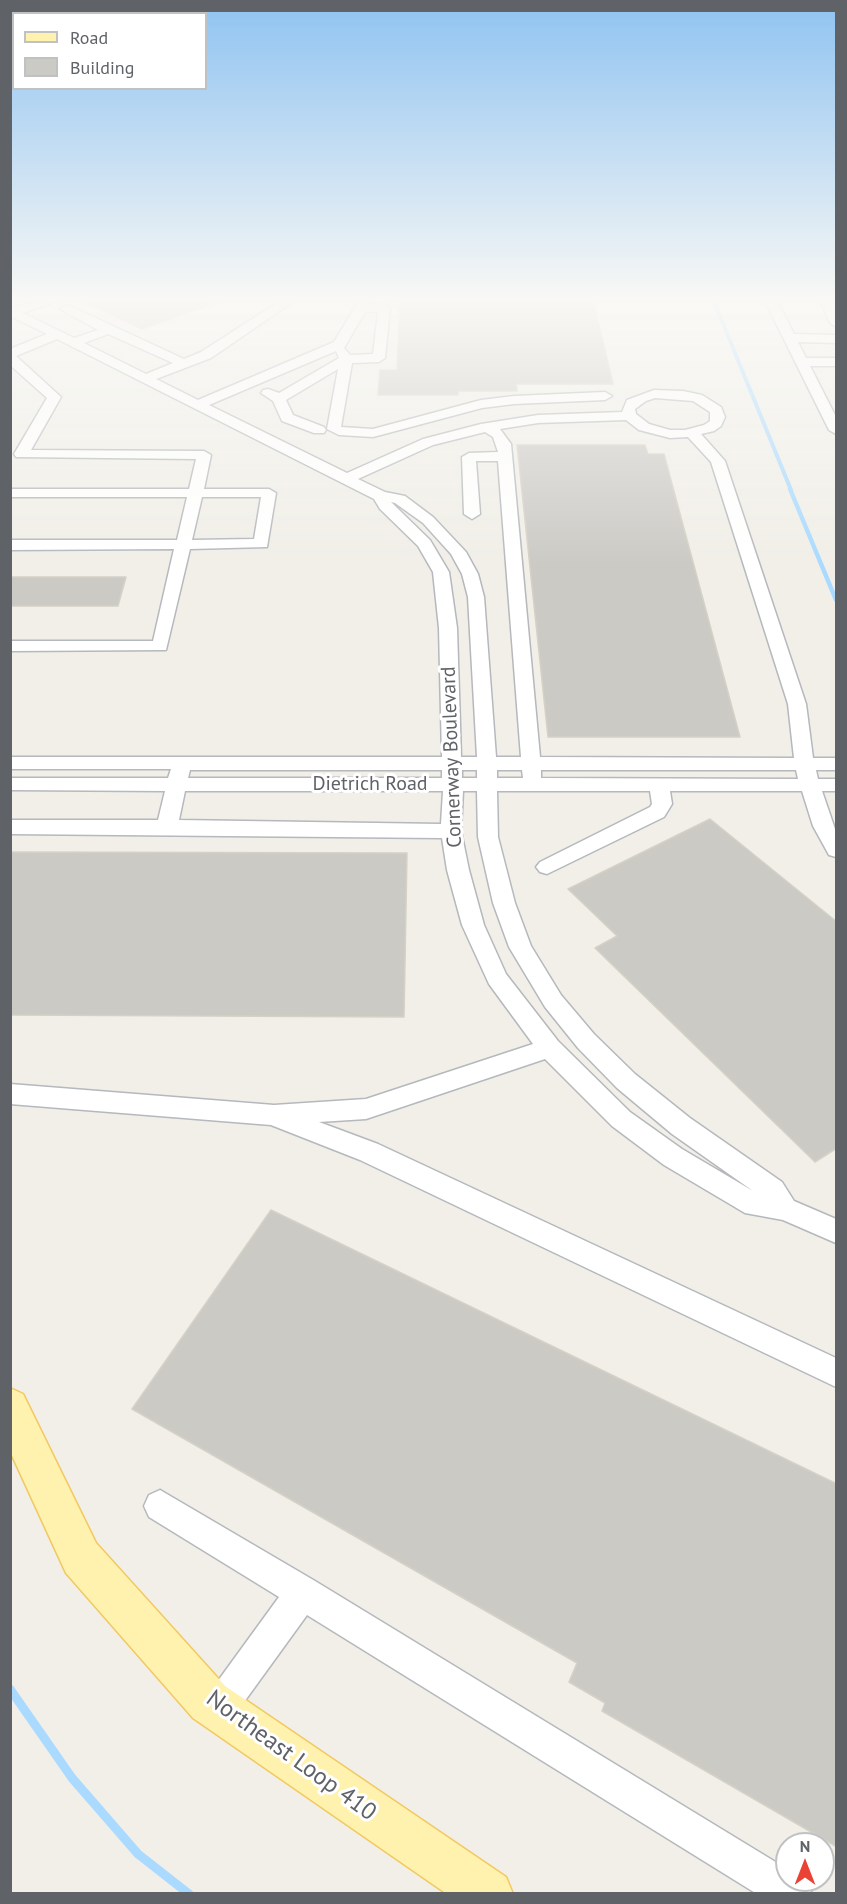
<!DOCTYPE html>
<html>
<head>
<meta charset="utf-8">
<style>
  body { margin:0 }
  #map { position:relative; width:847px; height:1904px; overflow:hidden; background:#f1efe8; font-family:"PT Sans",sans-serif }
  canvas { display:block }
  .frame { position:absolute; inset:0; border:12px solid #5f6368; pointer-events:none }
  .legend { position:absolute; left:12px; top:12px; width:195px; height:78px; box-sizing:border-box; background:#fff; border:2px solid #bfc1c3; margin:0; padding:8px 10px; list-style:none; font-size:18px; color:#5f6368 }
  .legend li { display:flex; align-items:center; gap:12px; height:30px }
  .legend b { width:30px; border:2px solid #bfc1c3 }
  .north { position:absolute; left:775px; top:1832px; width:60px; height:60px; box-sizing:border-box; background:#fff; border:2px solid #bfc1c3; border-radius:50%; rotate:0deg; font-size:16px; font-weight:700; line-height:24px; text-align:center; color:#5f6368 }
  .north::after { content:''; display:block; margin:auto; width:21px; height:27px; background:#ea4335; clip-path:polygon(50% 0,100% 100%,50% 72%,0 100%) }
</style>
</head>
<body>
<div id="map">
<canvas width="847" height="1904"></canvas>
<div class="frame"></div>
<ul class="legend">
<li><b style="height:8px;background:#fff2af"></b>Road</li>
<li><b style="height:16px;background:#cccac5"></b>Building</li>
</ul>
<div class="north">N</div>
</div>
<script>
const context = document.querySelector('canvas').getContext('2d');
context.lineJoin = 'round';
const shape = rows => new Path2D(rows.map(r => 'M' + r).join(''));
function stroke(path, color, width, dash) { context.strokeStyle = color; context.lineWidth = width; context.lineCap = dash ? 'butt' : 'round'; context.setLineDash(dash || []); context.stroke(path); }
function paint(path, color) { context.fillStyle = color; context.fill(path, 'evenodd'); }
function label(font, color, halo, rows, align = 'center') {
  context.font = font + ' "PT Sans",sans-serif'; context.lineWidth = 6; context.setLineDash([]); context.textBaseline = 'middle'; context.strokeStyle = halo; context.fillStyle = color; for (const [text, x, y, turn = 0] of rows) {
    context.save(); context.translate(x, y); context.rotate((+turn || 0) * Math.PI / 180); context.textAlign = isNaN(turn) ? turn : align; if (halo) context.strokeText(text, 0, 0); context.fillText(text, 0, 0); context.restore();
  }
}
stroke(shape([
  [713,299,791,490]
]), '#aadaff', 4);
stroke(shape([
  [790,489,836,600]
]), '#aadaff', 4.5);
stroke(shape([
  [10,1689,72,1778,138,1854,189,1894]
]), '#aadaff', 9);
const building = shape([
  [78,299,221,299,221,301,142,329,78,299],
  [400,299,593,299,613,384,516,384,517,391,458,391,458,395,378,395,380,370,397,370,400,299],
  [517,445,645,445,648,454,664,454,740,737,548,737,517,445],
  [10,577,126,577,118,606,10,606,10,577],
  [710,819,837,922,837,1148,815,1162,595,948,617,936,568,889,710,819],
  [10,852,407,853,404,1017,10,1015,10,852],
  [271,1210,837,1484,837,1847,602,1711,605,1703,569,1682,577,1663,132,1409,271,1210]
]);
paint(building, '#cccac5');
stroke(building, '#d6d1c6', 1.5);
const minor = shape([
  [45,299,63,299,23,313,74,338,98,330,60,309,66,305,70,306,184,359,201,352,283,299,297,299,211,358,156,379,198,400,334,342,360,299,372,299,369,304,388,305,390,308,385,358,379,362,352,363,341,427,373,429,481,400,514,396,605,392,612,396,605,400,514,404,482,408,373,437,339,435,327,429,338,369,286,400,293,415,324,427,326,430,324,433,314,433,282,421,273,401,261,393,263,390,268,389,279,393,339,358,336,351,209,405,347,473,423,439,481,424,538,415,622,412,627,400,654,390,683,391,702,395,721,407,725,417,721,426,714,431,701,434,725,461,806,704,813,758,836,758,836,770,816,770,818,779,836,779,836,791,822,791,836,832,836,857,829,855,813,826,802,791,670,791,672,804,664,817,547,874,540,872,536,867,540,862,650,807,652,804,650,791,497,791,498,837,515,903,531,946,561,995,594,1034,635,1074,690,1118,782,1182,794,1201,836,1219,836,1243,783,1220,745,1213,664,1165,612,1126,545,1059,366,1119,319,1122,378,1144,836,1358,836,1387,360,1160,271,1125,10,1104,10,1084,274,1105,366,1099,533,1044,489,984,462,925,447,870,442,838,10,834,10,820,158,820,165,791,10,790,10,778,168,778,171,769,10,769,10,757,442,757,439,628,433,572,418,546,380,509,374,499,57,339,16,356,61,397,31,450,204,451,211,455,204,489,269,489,276,493,267,547,190,549,166,650,10,651,10,641,153,641,174,549,10,550,10,540,177,540,187,497,10,497,10,489,189,489,196,459,16,457,14,454,47,398,10,365,10,349,47,334,10,316,10,308,45,299],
  [365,312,378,312,373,354,350,355,344,348,365,312],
  [108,334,173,363,146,374,84,343,108,334],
  [655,398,693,401,710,412,710,421,704,425,685,430,670,430,649,424,636,414,635,409,646,401,655,398],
  [626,420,639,430,670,438,688,437,711,462,788,704,794,758,540,757,511,444,500,429,538,423,626,420],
  [485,432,493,437,498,452,469,453,462,457,464,514,472,519,480,514,476,461,498,461,521,757,496,757,484,597,478,574,466,552,433,517,405,496,385,492,358,479,433,445,485,432],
  [202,497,261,497,254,539,192,540,202,497],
  [391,502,395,503,423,523,451,554,462,574,468,597,477,757,461,757,457,628,449,572,430,540,391,502],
  [190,770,442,770,442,778,188,778,190,770],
  [462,770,477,770,477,778,462,778,462,770],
  [497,770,522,770,523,778,497,778,497,770],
  [541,770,796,770,798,779,541,778,541,770],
  [185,791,443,791,441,824,179,820,185,791],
  [463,791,477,791,478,837,493,903,509,947,545,1007,578,1048,617,1088,672,1134,753,1191,682,1149,630,1112,558,1041,506,974,484,925,469,870,461,831,463,791],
  [764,299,776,299,794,334,836,335,836,343,798,342,806,358,836,358,836,366,810,366,836,417,836,434,829,430,764,299],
  [820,299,832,299,836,310,836,327,830,323,820,299],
  [160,1490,315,1581,787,1869,787,1880,806,1881,812,1894,757,1894,307,1615,231,1720,219,1725,207,1720,202,1708,207,1696,279,1597,149,1517,144,1506,149,1495,160,1490]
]);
const major = shape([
  [10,1388,23,1394,96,1543,225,1686,506,1877,513,1894,447,1894,193,1718,66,1573,10,1451,10,1388]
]);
stroke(minor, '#b5b8bc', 3);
stroke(major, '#f2c960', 3);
paint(minor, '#fff');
paint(major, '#fff2af');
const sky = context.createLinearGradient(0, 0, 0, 565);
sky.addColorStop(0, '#8fc3f1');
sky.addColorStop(0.53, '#f9f8f5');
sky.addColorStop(1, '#f9f8f500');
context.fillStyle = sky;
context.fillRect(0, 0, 847, 565);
label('20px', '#5f6368', '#fff', [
  ["Cornerway Boulevard",452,757,-92],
  ["Dietrich Road",370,784]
]);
label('24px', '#5f6368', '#fff', [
  ["Northeast Loop 410",291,1756,36]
]);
</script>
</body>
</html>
